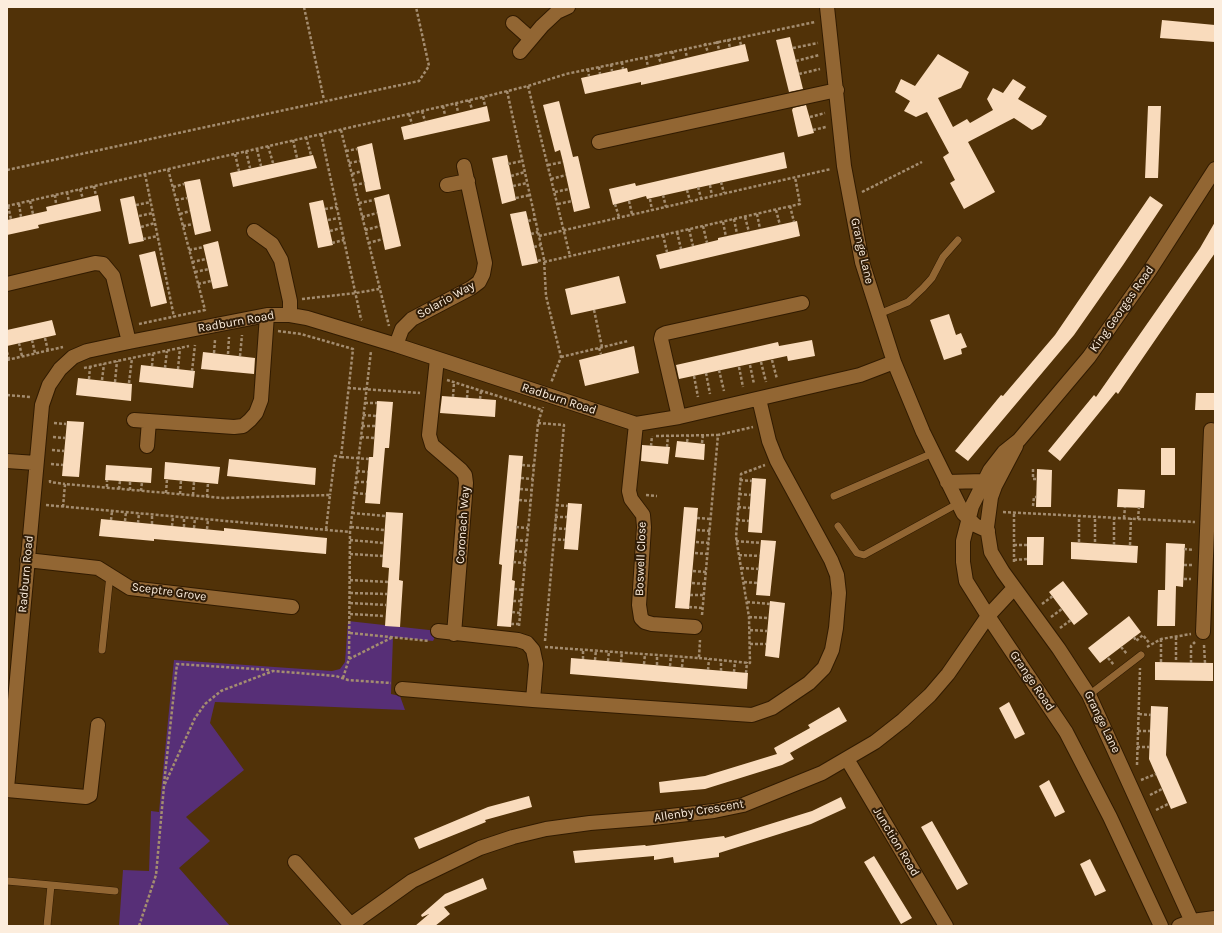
<!DOCTYPE html>
<html>
<head>
<meta charset="utf-8">
<style>
  body { margin:0 }
  #map { position:relative; width:1222px; height:933px; overflow:hidden; background:#513208; font-family:Karla,sans-serif }
  canvas { display:block }
  .frame { position:absolute; inset:0; border:8px solid #fceddd; pointer-events:none }
</style>
</head>
<body>
<div id="map">
<canvas width="1222" height="933"></canvas>
<div class="frame"></div>
</div>
<script>
const context = document.querySelector('canvas').getContext('2d');
context.lineJoin = 'round';
function paint(path, color) { context.fillStyle = color; context.fill(path, 'evenodd'); }
const shape = rows => new Path2D(rows.map(r => 'M' + r).join(''));
function stroke(path, color, width, dash) { context.strokeStyle = color; context.lineWidth = width; context.lineCap = dash ? 'butt' : 'round'; context.setLineDash(dash || []); context.stroke(path); }
function label(font, color, halo, rows, align = 'center') {
  context.font = font + ' Karla,sans-serif'; context.lineWidth = 4; context.setLineDash([]); context.textBaseline = 'middle'; context.strokeStyle = halo; context.fillStyle = color; for (const [text, x, y, turn = 0] of rows) {
    context.save(); context.translate(x, y); context.rotate((+turn || 0) * Math.PI / 180); context.textAlign = isNaN(turn) ? turn : align; if (halo) context.strokeText(text, 0, 0); context.fillText(text, 0, 0); context.restore();
  }
}
paint(shape([
  [348,621,438,631,433,641,393,637,391,694,400,696,405,710,215,702,210,723,244,770,186,817,210,841,179,868,230,926,119,926,123,870,149,871,151,811,159,812,174,660,332,671,340,669,345,662]
]), '#572f77');
paint(shape([
  [1162,20,1215,25,1215,42,1160,38],
  [790,37,803,89,789,92,776,40],
  [745,44,749,61,641,85,641,82,585,94,581,78,627,68,628,72],
  [938,54,969,72,961,88,938,98,953,127,967,119,970,123,993,110,987,99,993,88,1003,93,1013,79,1026,87,1018,99,1047,116,1041,125,1032,130,1014,118,968,142,995,192,964,209,950,183,955,180,943,157,949,153,927,112,916,117,904,111,910,101,895,92,901,79,915,86],
  [559,101,573,157,578,156,590,208,574,212,563,162,560,150,555,152,543,105],
  [806,105,814,133,798,137,792,110,793,108],
  [487,106,490,121,404,140,401,127],
  [1148,106,1161,106,1158,178,1145,178],
  [372,143,381,189,366,192,357,147],
  [784,152,787,168,647,199,646,196,613,205,609,189,635,183,636,186],
  [313,155,317,168,233,187,230,173],
  [507,155,516,200,502,204,492,158],
  [200,179,211,231,195,235,184,182],
  [389,194,401,246,385,250,374,198],
  [98,195,101,211,38,225,39,228,7,235,7,220,47,211,46,207],
  [134,196,144,241,129,244,120,199],
  [1150,196,1163,205,1123,265,1074,335,968,461,955,451,1001,395,1003,396,1055,335],
  [323,200,333,245,318,248,309,203],
  [526,211,538,263,522,266,510,214],
  [797,221,800,236,660,269,656,255,718,240,718,238],
  [1215,222,1215,253,1118,394,1116,392,1060,461,1048,451,1094,395,1096,397,1200,248],
  [218,241,228,286,213,289,203,245],
  [155,251,167,303,151,307,139,255],
  [619,276,626,303,571,315,565,289],
  [949,314,956,335,961,333,967,347,961,349,962,354,944,360,930,320],
  [52,320,56,335,7,346,7,330],
  [812,340,815,356,788,361,787,356,679,379,676,365,778,342,779,346],
  [634,346,639,373,585,386,579,360],
  [203,352,255,358,254,374,201,369],
  [141,365,195,371,193,388,139,382],
  [78,378,132,384,131,401,76,395],
  [1196,393,1215,393,1215,410,1195,410],
  [442,396,496,400,495,417,440,413],
  [377,401,393,402,389,448,385,448,380,504,365,503,369,457,373,457],
  [67,421,84,422,79,477,62,476],
  [677,441,705,444,704,460,675,457],
  [642,445,670,447,668,464,641,461],
  [1161,448,1175,448,1175,475,1161,475],
  [509,455,523,456,512,580,515,581,511,627,497,626,502,565,499,564],
  [229,459,316,468,315,485,227,476],
  [165,462,220,467,218,484,164,479],
  [106,465,152,468,151,483,105,480],
  [1037,469,1052,470,1051,507,1036,507],
  [752,478,766,479,762,533,748,532],
  [1118,489,1145,490,1144,508,1117,507],
  [568,503,582,504,578,550,564,549],
  [684,507,698,508,689,609,675,608],
  [386,512,403,513,399,580,403,581,400,627,385,626,389,568,382,567],
  [101,519,224,531,224,528,327,538,326,554,154,539,154,541,99,536],
  [1027,537,1044,537,1043,565,1027,565],
  [761,540,776,541,770,596,756,595],
  [1071,542,1138,546,1137,563,1071,559],
  [1166,543,1185,544,1183,587,1176,586,1175,626,1157,626,1158,590,1165,590],
  [1063,581,1088,614,1074,625,1049,592],
  [770,601,785,603,779,658,765,656],
  [1129,616,1141,632,1100,663,1088,648],
  [571,658,748,673,747,689,570,674],
  [1155,662,1213,663,1213,681,1155,680],
  [1009,702,1025,734,1015,739,999,708],
  [1151,706,1168,707,1166,755,1187,803,1171,809,1149,759],
  [839,707,847,721,790,753,794,759,782,765,705,789,660,793,659,782,705,776,777,754,774,748,810,728,808,725],
  [1049,780,1065,812,1055,817,1039,786],
  [529,796,532,807,485,820,486,822,419,849,414,838,488,807],
  [841,797,846,808,811,824,719,853,719,857,674,863,673,857,654,860,654,856,575,863,573,851,645,845,646,846,724,836,725,838,812,811],
  [932,821,968,884,957,890,921,827],
  [874,856,912,918,901,924,864,862],
  [1090,859,1106,891,1095,896,1080,864],
  [483,878,487,889,444,907,450,914,435,926,415,926,429,914,422,917,421,915,445,894]
]), '#f9dbbc');
const lane = shape([
  [879,314,908,302,923,288,932,278,943,257,958,240],
  [834,496,933,453],
  [838,526,857,553,864,555,957,504],
  [102,650,110,575],
  [1089,695,1141,655],
  [7,881,51,885,47,926],
  [51,885,115,891]
]);
const street = shape([
  [827,7,844,166,862,262,894,362,923,432,963,513,975,525,988,531],
  [513,23,531,39],
  [520,52,542,26,557,12,568,7],
  [599,142,837,90],
  [447,185,468,181],
  [254,231,272,244,281,260,290,301,290,315],
  [7,284,95,263,103,264,113,276,129,342],
  [396,345,402,329,412,319,471,288,479,282,483,274,485,263,464,166],
  [437,359,429,435,432,445,461,470,465,475,466,483,454,634],
  [679,417,661,339,662,335,666,333,802,303],
  [134,420,234,427,243,426,250,420,256,413,261,400,267,315],
  [636,424,629,491,631,499,643,515,644,527,639,605,641,618,645,622,652,624,695,627],
  [147,446,149,421],
  [1016,446,995,486,991,497,987,527,991,552,1003,572,1059,649,1089,695,1194,926],
  [7,461,36,463],
  [947,482,984,481,990,484],
  [27,560,98,568,130,588,292,607],
  [438,631,518,640,527,643,533,650,536,664,533,700],
  [1203,632,1211,430],
  [402,689,533,700,752,715,772,708,809,683,824,668,832,650,836,628,839,593,837,575,831,560,777,461,769,441,759,399],
  [847,759,946,926],
  [7,788,42,405,49,385,60,369,73,357,87,351,129,342,267,315,290,315,307,318,396,345,636,424,679,417,860,375,894,362],
  [7,790,86,797,90,795,98,725],
  [295,862,352,926],
  [349,926,412,881,480,848,513,837,546,829,590,823,653,818,714,811,743,805,822,773,875,742,903,720,930,695,948,674,988,616,1014,588],
  [1161,926,1110,817,1066,732,988,616,966,581,963,562,963,541,972,506,990,470,1004,452,1019,440,1089,357,1150,270,1215,169],
  [1179,926,1192,921,1215,918]
]);
stroke(lane, '#311b01', 8);
stroke(street, '#311b01', 16);
stroke(shape([
  [304,7,324,100],
  [739,37,741,45],
  [728,39,730,48],
  [717,41,719,50],
  [705,43,708,53],
  [685,48,687,58],
  [793,48,818,43],
  [672,51,674,61],
  [658,54,661,64],
  [646,57,648,67],
  [796,61,819,55],
  [622,62,623,69],
  [611,64,612,71],
  [599,67,600,74],
  [588,69,589,76],
  [799,74,820,69],
  [528,86,570,256],
  [507,91,544,259,546,296,561,357,551,383],
  [483,97,485,106],
  [469,100,472,109],
  [456,103,458,112],
  [443,106,445,115],
  [422,111,425,121],
  [409,114,412,124],
  [810,117,825,113],
  [341,130,389,326],
  [813,130,826,127],
  [321,134,361,319,362,320],
  [306,137,311,155],
  [293,140,297,158],
  [268,146,273,163],
  [257,149,261,166],
  [246,151,250,168],
  [346,151,357,149],
  [235,154,239,171],
  [349,163,360,161],
  [508,164,522,161],
  [548,165,563,162],
  [7,170,419,81,429,66,416,7],
  [145,174,174,317],
  [352,174,362,171],
  [511,176,525,172],
  [551,179,566,175],
  [721,182,724,193],
  [354,185,365,183],
  [710,185,712,196],
  [94,186,96,196],
  [513,186,527,183],
  [173,187,184,184],
  [698,187,701,198],
  [80,189,83,199],
  [687,190,690,201],
  [67,192,69,202],
  [555,192,569,189],
  [862,192,922,162],
  [55,195,56,204],
  [663,195,666,207],
  [516,198,530,195],
  [650,199,652,210],
  [176,200,187,198],
  [30,201,33,214],
  [629,201,632,214],
  [359,203,374,200],
  [19,204,21,217],
  [558,204,572,201],
  [615,204,619,217],
  [136,205,151,202],
  [7,206,483,97,528,86,566,74,815,22],
  [8,206,11,219],
  [790,206,794,222],
  [325,209,337,207],
  [776,210,780,225],
  [180,214,190,211],
  [757,214,760,229],
  [139,216,153,213],
  [362,217,377,213],
  [745,217,749,232],
  [734,219,737,234],
  [328,220,339,218],
  [528,221,535,219],
  [723,222,726,237],
  [183,226,193,224],
  [703,226,707,243],
  [141,227,155,223],
  [689,229,693,246],
  [365,230,380,226],
  [330,231,341,228],
  [677,232,681,249],
  [531,234,538,232],
  [663,235,667,252],
  [539,236,831,169],
  [143,239,158,236],
  [332,243,344,240],
  [368,243,383,239],
  [534,247,541,245],
  [189,250,204,247],
  [538,261,544,259],
  [192,262,206,259],
  [544,262,800,204,795,177],
  [195,272,209,269],
  [198,284,211,281],
  [302,299,356,293,379,289],
  [594,310,602,347],
  [139,324,205,310,168,169],
  [278,331,301,334,353,349,341,457,335,456,330,495],
  [45,338,48,351],
  [32,340,35,353],
  [19,343,22,356],
  [599,348,601,354],
  [7,352,9,359],
  [214,353,215,340],
  [228,354,229,337],
  [240,356,242,335],
  [561,357,628,341],
  [7,360,63,347],
  [772,360,777,379],
  [761,362,766,382],
  [750,365,754,384],
  [152,366,153,354],
  [739,367,743,387],
  [84,368,189,346],
  [165,368,167,351],
  [178,369,180,348],
  [719,370,724,391],
  [192,371,195,345],
  [706,373,710,394],
  [694,376,698,397],
  [89,379,90,367],
  [102,380,104,364],
  [447,380,542,410],
  [115,382,117,361],
  [129,383,132,358],
  [348,388,420,393],
  [7,395,30,397],
  [453,397,454,382],
  [467,398,468,386],
  [480,399,481,391],
  [365,403,377,403],
  [363,415,376,416],
  [54,423,66,424],
  [538,423,564,425,545,641],
  [362,426,375,426],
  [656,436,718,435],
  [53,437,65,438],
  [361,437,374,438],
  [687,442,688,436],
  [702,443,703,435],
  [651,446,652,436],
  [667,447,668,436],
  [52,450,64,451],
  [341,457,369,459],
  [51,464,63,465],
  [522,465,534,466],
  [1033,469,1033,479,1037,479],
  [357,471,368,472],
  [521,478,533,479],
  [50,480,50,482,65,484],
  [740,480,752,481],
  [356,482,367,482],
  [107,487,107,480],
  [119,489,120,481],
  [520,489,531,490],
  [130,490,130,481],
  [141,491,142,482],
  [166,493,167,479],
  [355,493,366,494],
  [180,494,181,480],
  [739,494,751,495],
  [193,495,194,482],
  [646,495,657,496],
  [207,497,208,483],
  [519,500,530,501],
  [46,505,350,532],
  [556,505,568,506],
  [1033,506,1034,497,1036,497],
  [63,507,65,484,223,498,330,495,326,530],
  [738,507,750,508],
  [1003,512,1195,522],
  [352,513,386,516],
  [555,517,567,517],
  [697,518,711,519],
  [1124,518,1125,507],
  [1138,519,1139,507],
  [111,520,112,511],
  [737,520,749,521],
  [125,521,126,512],
  [138,523,139,513],
  [152,524,152,515],
  [172,526,173,517],
  [184,527,184,517],
  [351,527,385,530],
  [516,527,528,528],
  [194,528,195,518],
  [554,528,566,529],
  [207,529,208,520],
  [697,530,710,531],
  [553,539,565,540],
  [350,540,384,543],
  [515,540,527,541],
  [736,541,761,543],
  [696,542,709,543],
  [1079,542,1079,516],
  [1095,542,1095,517],
  [1014,545,1027,545],
  [1114,545,1114,518],
  [1130,545,1131,518],
  [1184,549,1194,550],
  [514,551,526,552],
  [695,553,708,554],
  [350,554,383,556],
  [739,555,760,556],
  [1014,560,1027,559],
  [513,562,525,563],
  [1014,562,1014,512],
  [1184,565,1193,565],
  [741,568,759,569],
  [693,571,706,572],
  [1184,579,1191,579],
  [350,580,388,582],
  [744,582,757,583],
  [692,583,705,584],
  [514,589,523,590],
  [350,593,387,594],
  [690,595,704,595],
  [513,601,521,601],
  [747,602,770,604],
  [350,603,386,605],
  [1042,604,1053,596],
  [689,607,703,608],
  [512,612,520,613],
  [350,614,385,616],
  [702,615,718,435,753,427],
  [749,617,769,618],
  [1051,617,1062,609],
  [511,624,519,624],
  [519,626,538,423,543,407],
  [1060,628,1071,620],
  [750,630,767,631],
  [350,633,429,641],
  [1134,637,1136,641,1143,635,1150,644],
  [1176,637,1176,662],
  [750,644,766,644],
  [1204,645,1205,663],
  [545,647,699,658,700,640],
  [1121,647,1127,654],
  [1147,647,1161,639,1191,634],
  [699,658,750,663,749,617,736,537,741,474,765,465],
  [1108,658,1114,665],
  [349,659,393,637],
  [583,659,583,649],
  [595,660,596,650],
  [608,661,609,651],
  [621,662,622,652],
  [1161,662,1161,639],
  [1191,663,1191,646,1195,642],
  [644,664,645,654],
  [657,665,657,655],
  [670,666,671,656],
  [682,667,683,657],
  [708,670,709,659],
  [721,671,721,660],
  [734,672,735,661],
  [746,673,747,662],
  [343,678,349,659,350,532,371,351],
  [1139,714,1151,715],
  [1138,731,1150,731],
  [1137,747,1149,747],
  [1137,765,1140,668],
  [1141,780,1156,774],
  [164,784,177,664,271,670],
  [1150,795,1162,789],
  [1156,810,1168,804],
  [139,926,156,875,164,786,195,718,205,704,221,691,273,671,336,676,348,680,391,683]
]), '#a48d70', 2.5, [3, 2]);
stroke(lane, '#926633', 7);
stroke(street, '#926633', 14);
label('12px', '#fceddd', '#2f1c07', [
  ["Grange Lane",862,251,77],
  ["Solario Way",446,300,-29],
  ["King Georges Road",1122,309,-55],
  ["Radburn Road",236,322,-10],
  ["Radburn Road",559,399,18],
  ["Coronach Way",463,525,-86],
  ["Boswell Close",641,559,-88],
  ["Radburn Road",26,574,-85],
  ["Sceptre Grove",169,592,8],
  ["Grange Road",1032,681,56],
  ["Grange Lane",1102,722,64],
  ["Allenby Crescent",699,811,-9],
  ["Junction Road",896,842,59]
]);
</script>
</body>
</html>
